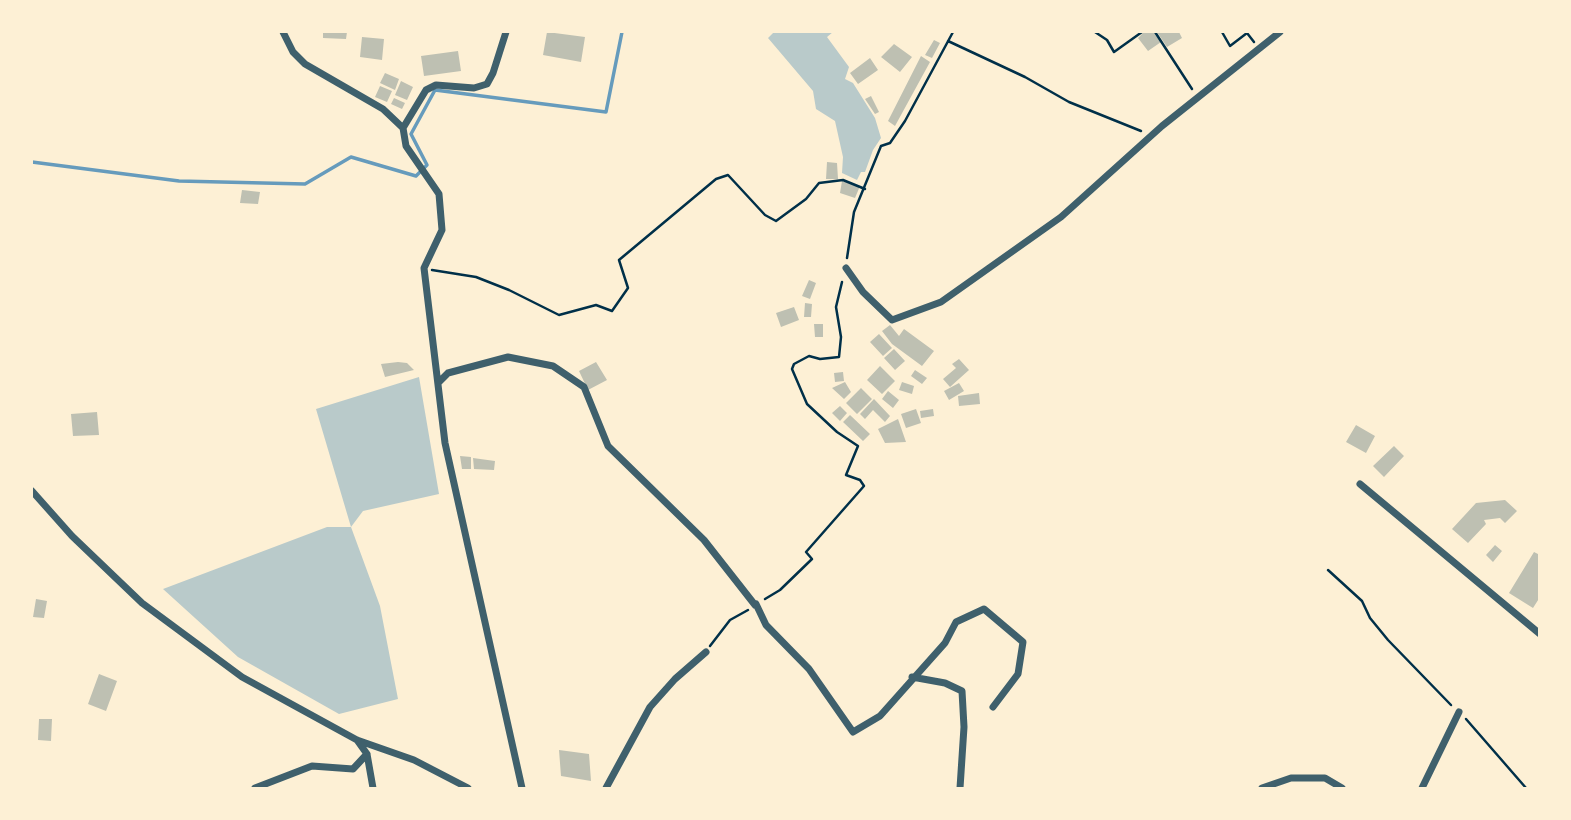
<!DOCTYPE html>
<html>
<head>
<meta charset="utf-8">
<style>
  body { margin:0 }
  #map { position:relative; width:1571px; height:820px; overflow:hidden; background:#fdf0d5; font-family:Karla,sans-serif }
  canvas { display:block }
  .frame { position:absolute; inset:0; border:33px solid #fdf0d5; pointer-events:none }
</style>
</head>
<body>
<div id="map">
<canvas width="1571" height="820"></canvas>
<div class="frame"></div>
</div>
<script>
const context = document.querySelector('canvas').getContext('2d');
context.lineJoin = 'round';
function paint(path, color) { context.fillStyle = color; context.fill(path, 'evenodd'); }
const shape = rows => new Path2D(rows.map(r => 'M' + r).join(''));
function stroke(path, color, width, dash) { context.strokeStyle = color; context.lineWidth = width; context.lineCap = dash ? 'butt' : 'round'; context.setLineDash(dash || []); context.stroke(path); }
paint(shape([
  [774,32,833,32,827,37,849,67,845,79,853,83,875,118,881,138,873,150,865,172,861,172,857,180,842,173,843,157,835,121,816,109,813,91,768,38],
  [419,377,439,494,363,511,351,527,380,606,398,699,339,714,238,657,163,589,327,527,351,527,316,409]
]), '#b9caca');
stroke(shape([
  [32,162,179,181,305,184,351,157,416,176,427,165,411,134,435,90,606,112,622,32]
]), '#669bbc', 3.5);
paint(shape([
  [323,32,347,32,346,39,323,38],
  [547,32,585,37,581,62,543,55],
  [1144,32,1153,32,1161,42,1148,51,1138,38],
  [1157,32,1179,32,1182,38,1167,47],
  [362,37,384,39,382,60,360,57],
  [934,40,940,43,932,58,925,55],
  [894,44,912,57,900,72,881,57],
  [458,51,461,71,424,76,421,56],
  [921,56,930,62,895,126,888,121],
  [870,58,878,70,858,84,850,73],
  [385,73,399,79,395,90,380,83],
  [401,81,413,87,407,100,395,95],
  [380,86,392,91,387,102,375,97],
  [871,96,879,112,875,114,865,99],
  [394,98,405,103,402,109,391,104],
  [827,162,837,163,838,179,826,179],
  [842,181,860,186,855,198,840,193],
  [242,190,260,192,258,204,240,203],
  [809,280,816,283,810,299,802,296],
  [805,303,812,304,811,317,804,317],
  [794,307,799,320,781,327,776,313],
  [814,324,823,324,823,337,815,337],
  [890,325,899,336,904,329,934,351,922,366,892,344,882,331],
  [879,334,892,348,883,356,870,342],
  [894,349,905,361,895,370,884,358],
  [959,359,969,370,950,387,943,379,956,368,952,364],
  [398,362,407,363,414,370,385,377,381,364],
  [596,362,607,380,588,390,579,371],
  [880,366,895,381,882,394,867,380],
  [915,370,927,378,922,384,911,376],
  [843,372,844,381,835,382,834,373],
  [845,382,851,392,844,399,832,388],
  [902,382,914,386,912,394,899,390],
  [959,383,964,391,949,400,944,391],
  [861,388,872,399,857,414,846,403],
  [888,391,899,400,893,408,882,399],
  [979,393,980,404,959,406,958,396],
  [874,399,890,416,885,422,873,410,865,419,860,414],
  [840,406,847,413,840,421,832,413],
  [916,409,921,423,906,428,901,414],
  [933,409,934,416,921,418,920,411],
  [97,412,99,435,73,436,71,414],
  [850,415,870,434,863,441,843,422],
  [898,419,906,442,885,443,878,429],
  [1356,425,1375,436,1366,453,1346,442],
  [1394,446,1404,456,1384,477,1373,466],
  [460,456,471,457,471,469,462,469],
  [473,458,495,461,494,470,474,469],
  [1505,500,1517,511,1505,523,1500,518,1484,520,1486,524,1468,543,1452,529,1476,503],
  [1495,545,1502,551,1493,562,1486,555],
  [1534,552,1540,555,1540,597,1533,608,1509,593],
  [36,599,47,601,44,618,33,617],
  [99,674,117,681,106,711,88,704],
  [39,719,52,719,51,741,38,740],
  [559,750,589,754,591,781,561,776]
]), '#bec0b2');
stroke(shape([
  [1095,32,1107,40,1114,52,1142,32],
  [1155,32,1192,89],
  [1222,32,1230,46,1247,33,1254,42],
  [948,41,1025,77,1069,102,1141,131],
  [847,258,854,212,881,146,890,143,905,121,953,32],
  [432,270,476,277,509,290,559,315,596,305,612,311,628,288,619,260,716,179,728,175,765,215,776,221,806,199,819,183,843,180,865,189],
  [1328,570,1362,601,1370,618,1388,640,1451,705],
  [765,599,780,590,812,559,806,552,864,486,860,480,846,475,858,446,837,432,807,404,792,369,794,364,809,356,820,359,839,357,841,337,836,307,842,282],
  [710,646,730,620,748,610],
  [1466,719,1526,788]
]), '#003049', 2.5);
stroke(shape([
  [283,32,293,52,305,64,383,109,403,128,426,90,436,85,474,88,487,84,493,73,506,32],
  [403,128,406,146,439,194,442,230,424,268,445,443,522,788],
  [846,268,863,292,892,320,941,302,1061,217,1162,126,1280,32],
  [439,382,448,373,508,357,553,366,584,387,608,446,704,540,755,605],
  [1360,484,1540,634],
  [32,491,72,536,142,603,242,677,357,740,414,760,468,788],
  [756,604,766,625,809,669,853,732,880,716,945,643,956,622,984,609,1023,642,1018,674,993,707],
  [912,677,945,683,962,691,964,727,960,788],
  [357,740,367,754,373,788],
  [255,788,312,766,353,769,367,754],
  [606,788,650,707,675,679,706,652],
  [1262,788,1291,778,1325,778,1342,788],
  [1422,788,1459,712]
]), '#3f606c', 7);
</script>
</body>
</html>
